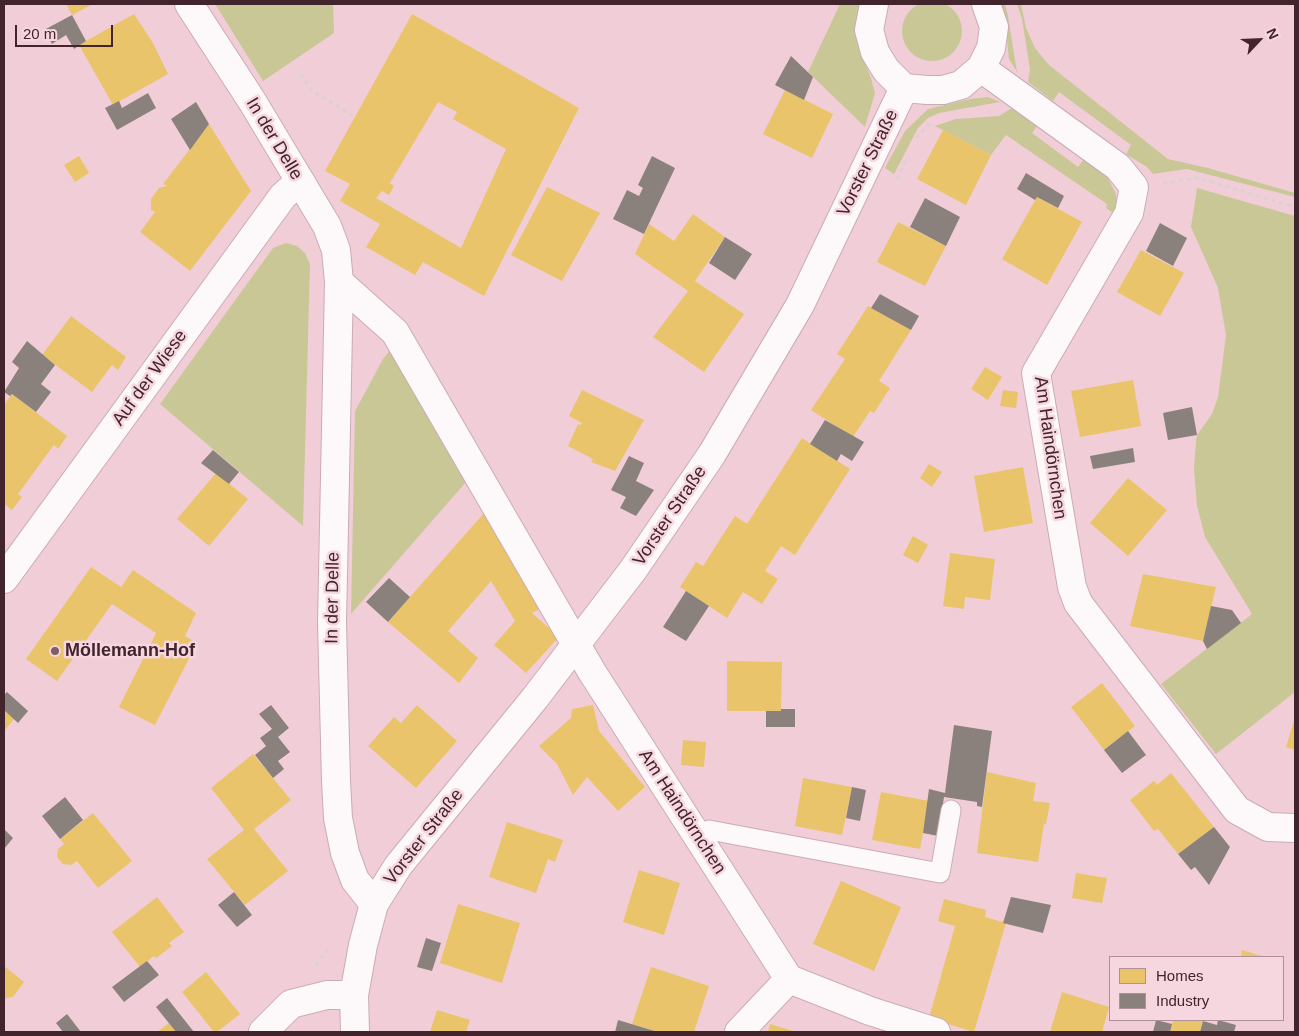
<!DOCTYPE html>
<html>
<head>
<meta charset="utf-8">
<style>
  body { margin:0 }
  #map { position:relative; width:1299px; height:1036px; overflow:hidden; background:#f1ced7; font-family:Arial,sans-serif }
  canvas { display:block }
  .frame { position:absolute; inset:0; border:5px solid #42242d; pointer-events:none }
  .legend { position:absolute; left:1109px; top:956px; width:175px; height:65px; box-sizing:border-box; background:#f7d7df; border:1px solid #af8f98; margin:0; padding:6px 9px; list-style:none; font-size:15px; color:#42242d }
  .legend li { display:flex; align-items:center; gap:10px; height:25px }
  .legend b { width:25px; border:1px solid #af8f98 }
  .north { position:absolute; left:1234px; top:15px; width:50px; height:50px; -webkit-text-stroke:4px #f7d7df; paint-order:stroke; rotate:65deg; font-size:14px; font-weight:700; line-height:20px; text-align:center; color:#42242d }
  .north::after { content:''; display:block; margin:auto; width:18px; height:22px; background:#42242d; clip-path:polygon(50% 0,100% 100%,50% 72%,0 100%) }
  .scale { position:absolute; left:15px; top:25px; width:98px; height:22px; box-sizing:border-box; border:2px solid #42242d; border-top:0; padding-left:6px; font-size:15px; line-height:18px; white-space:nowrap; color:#42242d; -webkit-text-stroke:4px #f7d7df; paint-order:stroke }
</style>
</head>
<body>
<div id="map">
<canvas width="1299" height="1036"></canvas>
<div class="frame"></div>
<ul class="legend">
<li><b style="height:14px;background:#e9c46a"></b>Homes</li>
<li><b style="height:14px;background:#8a817c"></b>Industry</li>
</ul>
<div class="north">N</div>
<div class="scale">20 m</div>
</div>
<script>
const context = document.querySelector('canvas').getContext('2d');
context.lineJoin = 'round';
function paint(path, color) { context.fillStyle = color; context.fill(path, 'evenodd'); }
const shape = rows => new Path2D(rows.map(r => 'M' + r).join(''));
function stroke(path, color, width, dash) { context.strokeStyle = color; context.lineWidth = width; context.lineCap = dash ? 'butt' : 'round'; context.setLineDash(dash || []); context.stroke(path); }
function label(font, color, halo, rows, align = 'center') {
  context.font = font + ' Arial,sans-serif'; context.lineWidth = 5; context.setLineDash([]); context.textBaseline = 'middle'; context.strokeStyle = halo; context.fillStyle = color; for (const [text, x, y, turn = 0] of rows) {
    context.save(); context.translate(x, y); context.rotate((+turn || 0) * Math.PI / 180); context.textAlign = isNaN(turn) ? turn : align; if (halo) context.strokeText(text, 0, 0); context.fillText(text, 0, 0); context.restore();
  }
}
paint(shape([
  '902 31a30 30 0 1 1 60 0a30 30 0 1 1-60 0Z',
  [215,4,333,4,334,33,263,81],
  [840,4,861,4,857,17,856,33,859,49,871,78,875,93,865,127,808,72],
  [1000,4,1005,4,1008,16,1017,72,1009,59,1005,21],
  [1017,4,1021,4,1026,28,1035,48,1049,65,1168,159,1208,168,1295,193,1295,197,1187,169,1153,174,1147,167,1126,154,1131,145,1059,92,1053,101,1028,82,1030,69,1022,19],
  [988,97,1000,102,939,113,928,118,918,128,894,174,885,168,905,131,928,109,970,99],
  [1012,108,1037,126,1032,133,1078,167,1084,159,1108,178,1116,194,1117,204,1113,213,1106,208,1107,204,1006,135,991,155,935,126,956,119,999,116],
  [1197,188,1295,216,1295,692,1216,754,1161,684,1252,614,1205,537,1197,506,1194,469,1196,441,1197,435,1212,414,1218,397,1226,335,1218,288,1191,227],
  [286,243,297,246,305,253,310,264,303,526,160,404,273,248],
  [391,349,466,482,351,614,355,411,383,359]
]), '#cac796');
paint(shape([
  [66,4,93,4,72,15],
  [134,14,153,43,168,74,113,105,79,45],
  [412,14,579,108,484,296,423,262,415,275,366,247,380,224,340,201,350,184,325,171],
  [438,102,457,112,453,119,506,149,461,248,376,198,382,191,389,195,394,186,390,183],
  [785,90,833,114,812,158,763,134],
  [209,124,251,191,190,271,140,232,155,212,151,210,151,199,159,188,167,186,163,184],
  [943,130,991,155,966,205,917,179],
  [79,156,89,173,75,182,64,165],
  [547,187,600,213,562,281,511,255],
  [1037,197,1082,222,1047,285,1002,259],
  [693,214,725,237,695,281,744,314,704,372,653,337,688,291,635,254,649,224,674,241],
  [898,222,946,246,925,286,877,262],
  [1141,250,1184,273,1160,316,1117,292],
  [868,306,911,330,879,381,890,388,874,413,870,411,853,437,811,410,845,359,837,354],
  [71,316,126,357,118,370,112,365,92,392,42,355],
  [985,367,1002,377,988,400,971,389],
  [1133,380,1141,426,1080,437,1071,391],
  [582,390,644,420,615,471,591,462,593,459,568,446,578,424,581,425,582,423,569,416],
  [1003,390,1018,392,1016,408,1000,406],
  [12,394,67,436,58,449,54,445,45,457,18,494,22,497,12,510,4,504,4,405],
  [802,438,850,469,795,555,781,546,765,571,778,579,762,604,743,592,727,618,680,587,696,562,703,566,735,516,747,524],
  [929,464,942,472,932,487,920,478],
  [1023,467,1033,523,984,532,974,476],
  [216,473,248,499,209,546,177,519],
  [1128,478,1167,510,1128,556,1090,523],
  [484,513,542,608,532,613,559,637,526,673,494,645,515,621,491,581,448,631,478,658,459,683,388,622],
  [913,536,928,545,918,563,903,555],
  [950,553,995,559,990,600,965,597,964,609,943,606],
  [91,567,121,587,133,570,196,613,185,636,197,643,155,725,119,707,156,633,112,604,57,681,26,659],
  [1143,574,1216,587,1203,641,1130,626],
  [727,661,782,662,781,711,727,711],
  [1102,683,1135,726,1104,750,1071,707],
  [417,705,457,741,416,788,368,746,394,717,401,723],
  [593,705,599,731,645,787,618,811,587,777,573,795,557,764,539,746,571,718,572,709],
  [4,710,14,719,4,731],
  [1295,717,1295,750,1286,747],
  [683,740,706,742,704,767,681,765],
  [253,754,291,800,254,829,288,871,245,905,207,859,244,830,211,788],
  [987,772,1036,783,1033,801,1050,803,1046,824,1044,824,1038,862,977,853],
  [1171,773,1214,827,1178,854,1158,829,1154,831,1130,800,1154,781,1157,785],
  [803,778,852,787,842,835,795,826],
  [881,792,929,801,920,849,872,840],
  [93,813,132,861,98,888,77,861,71,865,63,864,57,857,58,849,64,844,60,839],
  [507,822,563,840,555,862,548,859,536,893,489,877],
  [639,870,680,883,664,935,623,922],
  [1076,873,1107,878,1102,903,1072,898],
  [841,881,901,907,874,971,813,944],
  [157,897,184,932,169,943,172,946,156,958,154,956,140,967,112,932],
  [944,899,986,910,985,917,1006,923,974,1032,929,1018,955,926,938,921],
  [458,904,520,923,502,983,440,963],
  [1242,950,1262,956,1261,957,1241,957],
  [4,966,24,982,13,997,6,998,4,1002],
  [651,967,709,986,694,1032,659,1032,632,1024],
  [206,972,240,1014,217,1032,214,1032,182,992],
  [1062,992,1109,1007,1102,1032,1050,1032],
  [437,1010,470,1020,466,1032,430,1032],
  [1173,1020,1203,1020,1200,1032,1170,1032],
  [169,1023,176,1032,157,1032],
  [770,1024,797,1032,768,1032]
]), '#e9c46a');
paint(shape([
  [72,15,86,41,74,49,66,35,52,44,44,30],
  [791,56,813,77,804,100,775,85],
  [148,93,156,108,117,130,105,108,119,101,122,108],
  [196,102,209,124,190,150,171,119],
  [652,156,675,168,644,234,613,219,627,190,639,196,643,188,638,185],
  [1026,173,1064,196,1058,208,1037,197,1035,200,1017,189],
  [925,198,960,217,946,246,910,227],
  [1160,223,1187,238,1173,266,1146,251],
  [725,237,752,254,735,280,709,263],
  [880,294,919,316,911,330,871,308],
  [27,341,55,365,41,384,51,392,36,412,12,394,10,396,4,392,19,368,12,362],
  [1192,407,1197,435,1168,440,1163,413],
  [825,420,864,442,852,461,841,454,837,461,810,444],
  [1133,448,1135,462,1093,469,1090,456],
  [213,450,239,472,229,484,201,463],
  [629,456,644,463,636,481,654,490,636,516,620,508,626,497,611,490],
  [389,578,410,597,388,622,366,602],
  [686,591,709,606,686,641,663,627],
  [1211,606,1232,610,1241,623,1207,649,1203,641],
  [7,692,28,711,18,723,4,710,4,695],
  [271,705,289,728,278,737,290,752,278,761,284,769,273,778,255,755,266,746,260,738,272,729,259,714],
  [781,709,795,709,795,727,766,727,766,711,781,711],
  [954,725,992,731,982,807,977,806,977,802,944,797,938,836,923,833,929,789,945,793],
  [1128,731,1146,755,1122,773,1104,750],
  [852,787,866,790,860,821,846,818],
  [65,797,83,820,60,839,42,816],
  [1214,827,1230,847,1209,885,1195,867,1191,870,1178,854],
  [4,829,13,838,4,849],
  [234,892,252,915,237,927,218,905],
  [1011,897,1051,905,1043,933,1003,923],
  [426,938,441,943,432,971,417,967],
  [147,961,159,975,124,1002,112,987],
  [167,998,194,1032,176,1032,156,1007],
  [67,1014,81,1032,63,1032,56,1023],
  [618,1020,658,1032,615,1032],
  [1156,1020,1172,1024,1170,1032,1153,1032],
  [1218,1020,1236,1025,1234,1032,1200,1032,1203,1021,1217,1025]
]), '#8a817c');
const service = shape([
  [697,836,709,830,940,873,951,810]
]);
const minor = shape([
  [981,68,1118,167,1134,187,1129,213,1036,373,1072,587,1078,603,1237,810,1268,827,1295,828],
  [339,282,395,332,592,672,789,979,870,1011,936,1032],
  [4,579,283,196,300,181],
  [263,1032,291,1004,327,995,354,995],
  [739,1032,789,979]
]);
const tertiary = shape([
  [189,4,252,101,327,226,336,250,339,282,332,623,336,781,338,818,345,853,355,880,374,904],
  [874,4,869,30,875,52,886,70,904,88,927,90,943,90,961,85,981,68,991,48,994,27,986,4],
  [355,1032,354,995,363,945,374,904,398,866,535,698,633,570,712,454,800,305,904,88]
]);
stroke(service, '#caacb4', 21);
stroke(minor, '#caacb4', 30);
stroke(tertiary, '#caacb4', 30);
stroke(shape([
  [301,74,311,90,355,117],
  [916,138,933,121],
  [897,179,906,160],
  [1163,183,1199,178,1295,207],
  [316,965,330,946]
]), '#dbd0d3', 3, [4, 4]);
stroke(service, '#fdf8f9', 19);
stroke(minor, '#fdf8f9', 28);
stroke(tertiary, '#fdf8f9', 28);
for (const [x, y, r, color] of [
  [55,651,5,"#7f6068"]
]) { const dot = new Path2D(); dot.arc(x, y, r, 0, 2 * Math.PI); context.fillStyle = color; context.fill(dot); stroke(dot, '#f7d7df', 2); }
label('18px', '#42242d', '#f7d7df', [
  ["In der Delle",274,139,59],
  ["Vorster Straße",868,163,-64],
  ["Auf der Wiese",150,378,-54],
  ["Am Haindörnchen",1050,448,82],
  ["Vorster Straße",670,516,-56],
  ["In der Delle",333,598,-89],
  ["Am Haindörnchen",682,812,57],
  ["Vorster Straße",424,837,-52]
]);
label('bold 18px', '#42242d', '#f7d7df', [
  ["Möllemann-Hof",65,651]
], 'left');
</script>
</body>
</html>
